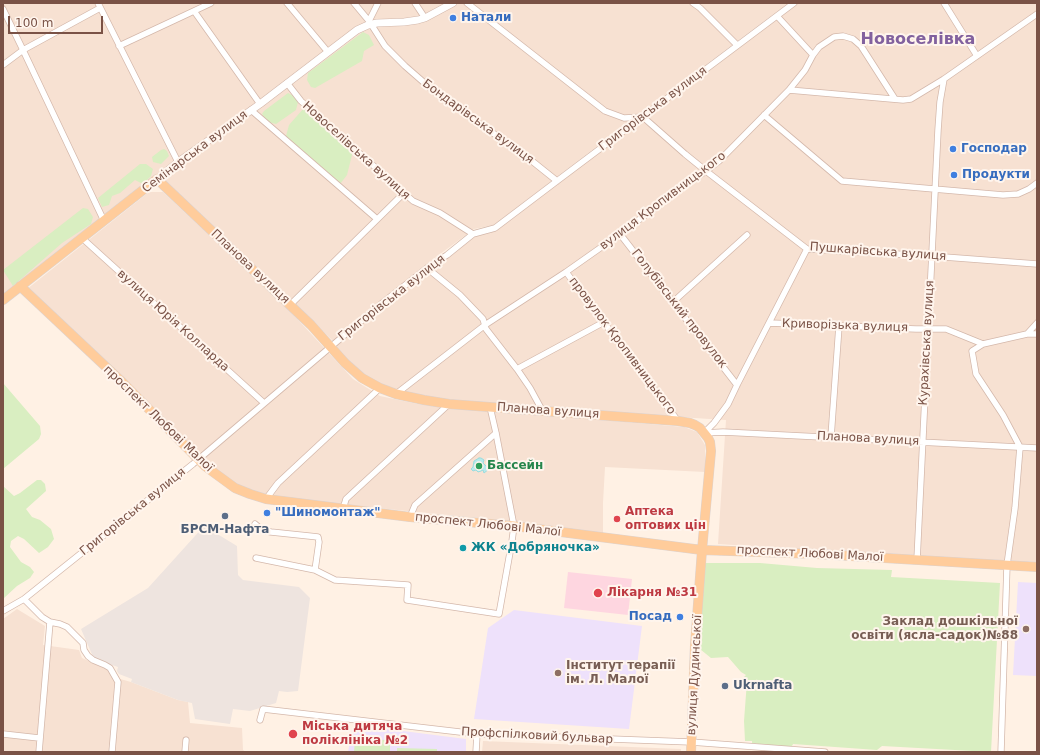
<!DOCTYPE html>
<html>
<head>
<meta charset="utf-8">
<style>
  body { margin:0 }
  #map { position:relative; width:1040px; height:755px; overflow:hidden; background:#fff1e4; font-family:"DejaVu Sans",sans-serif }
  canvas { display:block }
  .frame { position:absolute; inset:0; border:4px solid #7a5246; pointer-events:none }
  .scale { position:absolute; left:8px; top:16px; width:95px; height:18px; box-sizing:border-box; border:2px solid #7a5246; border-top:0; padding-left:5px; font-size:12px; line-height:14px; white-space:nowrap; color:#7a5246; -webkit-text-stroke:3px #fff5ed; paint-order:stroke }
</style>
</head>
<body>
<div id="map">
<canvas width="1040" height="755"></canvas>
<div class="frame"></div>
<div class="scale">100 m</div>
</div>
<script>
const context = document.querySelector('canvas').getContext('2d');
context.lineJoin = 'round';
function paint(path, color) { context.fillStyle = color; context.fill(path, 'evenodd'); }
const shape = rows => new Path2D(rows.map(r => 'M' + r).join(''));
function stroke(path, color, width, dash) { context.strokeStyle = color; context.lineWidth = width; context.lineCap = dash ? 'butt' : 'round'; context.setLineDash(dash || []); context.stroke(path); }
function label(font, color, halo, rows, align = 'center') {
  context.font = font + ' "DejaVu Sans",sans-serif'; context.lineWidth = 4; context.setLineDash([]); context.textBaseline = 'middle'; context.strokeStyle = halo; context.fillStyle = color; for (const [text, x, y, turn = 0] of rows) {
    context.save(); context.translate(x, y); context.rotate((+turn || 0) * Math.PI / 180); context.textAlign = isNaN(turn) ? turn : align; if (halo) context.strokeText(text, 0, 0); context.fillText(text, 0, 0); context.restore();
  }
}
paint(shape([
  [3,3,788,3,559,175,494,225,474,229,428,263,333,341,158,174,3,295],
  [795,3,1037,3,1037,564,718,544,726,420,678,417,461,404,384,387,363,376,334,347,427,271,475,236,496,231],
  [149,192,163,192,288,309,353,379,380,396,418,404,684,427,697,432,705,445,705,472,605,467,603,503,603,535,519,522,337,504,266,495,237,485,213,468,27,289],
  [17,609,45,626,43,645,79,650,82,658,109,670,113,677,131,682,178,700,188,702,190,723,242,728,243,750,246,752,3,752,3,619],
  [483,741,681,749,681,752,482,752]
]), '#f7e1d2');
paint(shape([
  [204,526,237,546,238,575,243,580,299,587,310,598,298,691,287,692,279,691,276,703,250,711,233,709,230,724,195,719,192,703,178,700,131,682,132,679,119,674,117,671,118,667,94,659,81,629,148,588]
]), '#eee4df');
paint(shape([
  [1018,582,1037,583,1037,676,1013,675],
  [514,610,642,626,629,729,474,719,488,628],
  [356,725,466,739,466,752,348,752,352,729]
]), '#eee1fb');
paint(shape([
  [568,572,632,579,628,615,564,608]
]), '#fed6e0');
paint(shape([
  [363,32,369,35,374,45,364,51,362,61,315,88,311,87,307,80,308,73],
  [288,93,294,96,298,102,296,110,276,124,268,122,262,114,264,111],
  [304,108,353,151,347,175,340,184,286,136,289,125],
  [164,149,167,151,169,156,161,164,153,162,152,157,161,150],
  [140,164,146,164,153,169,151,176,143,184,135,180,120,193,112,196,109,205,102,207,98,198],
  [83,208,88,209,93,217,91,224,62,243,13,286,3,270],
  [3,383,40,426,41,434,39,439,3,469],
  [37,480,41,480,45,484,46,491,26,509,32,517,40,520,51,529,54,539,48,547,39,553,24,539,18,536,11,541,10,547,21,562,30,567,34,572,30,578,17,586,3,599,3,486,14,496,20,493],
  [702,563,760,563,817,568,892,570,891,577,1000,583,991,752,882,746,877,750,793,744,792,746,773,746,752,743,752,741,745,741,744,721,747,681,744,677,746,675,741,672,728,657,711,658,695,645],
  [355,739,390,740,390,752,354,752],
  [397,748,437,749,437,752,397,752]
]), '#d9eec1');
const water = shape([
  [479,458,481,458,484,460,483,463,489,469,484,473,483,470,481,471,478,472,476,470,473,471,471,469,473,467,474,461,479,458]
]);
paint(water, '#b6eaeb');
stroke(water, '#9bdcde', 1);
const minor = shape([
  [98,3,178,162],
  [287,3,328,52],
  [354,3,369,21],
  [378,3,369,21,385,46,405,66,436,93,527,157,557,181],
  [415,3,425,18],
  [467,3,605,111,624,118,643,117,685,154,706,171,807,249,931,256,1037,264],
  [693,3,700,8,737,45],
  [944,3,977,56],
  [3,9,23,50,104,221],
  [194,11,260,104],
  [777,16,813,55],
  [119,46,211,3],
  [3,65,23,50,100,8],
  [287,83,301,101,413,201,440,213,473,234],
  [789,90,805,70,813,55,819,47,834,37,843,36,853,39,861,46,895,99],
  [251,110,377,219],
  [764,115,842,181,1003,195,1018,194,1029,189,1037,183],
  [620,234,737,385],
  [82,238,264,403],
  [427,268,460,295,483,319,486,329,517,369,530,388,542,410],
  [566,272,678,421],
  [673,302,747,235],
  [290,305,404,193],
  [770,323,916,329,946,329,983,344,1027,334,1037,334],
  [1027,334,1037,323],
  [983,344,972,351,976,374,1003,415,1020,447,1015,508,1007,565,1001,752],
  [517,369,604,322],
  [396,394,485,325,566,272,620,234,692,180,706,171,719,161,789,90,903,100,911,99,944,79,1037,14],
  [704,433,723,432,1037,448],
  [704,433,714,423,728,404,737,385,807,249],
  [831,437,839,326],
  [266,499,278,483,380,388],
  [343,509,346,499,449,404],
  [410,517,415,505,496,433],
  [255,524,262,530,271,532,309,536,318,537,319,542,315,570],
  [256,558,315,570,335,580,408,585,407,600,499,614,512,541,514,526,496,433,490,407],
  [917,560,938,130,940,102,944,79],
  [24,599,42,617,50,622,60,624,67,627,83,643,84,650,88,656,93,660,105,665,110,668,118,682,112,752],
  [3,611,24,599,193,464,381,304,427,268,447,255,473,234,495,228,557,181,794,3],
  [260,720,263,709,477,734,691,742,825,752],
  [3,734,39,738],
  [39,752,50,622],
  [185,752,186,740],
  [476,752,477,734]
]);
const tertiary = shape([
  [157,179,178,162,260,104,357,30,368,25,377,23,404,22,418,20,425,18,453,3]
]);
const primary = shape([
  [20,286,122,382,205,466,235,488,250,494,266,499,410,517,514,526,702,550,817,554,1037,567],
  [3,300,157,179,311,325,345,363,362,378,380,388,396,394,424,400,449,404,678,421,690,423,695,425,700,428,708,438,710,442,711,451,702,550,695,645,691,752]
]);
stroke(minor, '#d4b8ab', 7);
stroke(tertiary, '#d4b8ab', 8);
stroke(primary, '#dcd2cf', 10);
stroke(minor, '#fff', 5.5);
stroke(tertiary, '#fff', 7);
stroke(primary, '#ffcc9b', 9);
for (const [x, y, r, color] of [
  [453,18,4,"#3f7fe0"],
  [953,149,4,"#3f7fe0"],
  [954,175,4,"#3f7fe0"],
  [479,466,4,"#2e9e5b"],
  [267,513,4,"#3f7fe0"],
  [225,516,4,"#5c6f8a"],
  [617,519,4,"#e0444e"],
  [463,548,4,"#0f9aa8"],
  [598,593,5,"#e0444e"],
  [680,617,4,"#3f7fe0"],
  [1026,629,4,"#8d6e63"],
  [558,673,4,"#8d6e63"],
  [725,686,4,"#5c6f8a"],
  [293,734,5,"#e0444e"]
]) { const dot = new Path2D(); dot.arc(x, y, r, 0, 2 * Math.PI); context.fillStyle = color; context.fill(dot); stroke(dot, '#fff5ed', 1.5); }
label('bold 12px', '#366cbe', '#fff5ed', [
  ["Натали",461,18],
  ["Господар",961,149],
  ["Продукти",962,175],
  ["\"Шиномонтаж\"",275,513],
  ["Посад",672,617,"right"]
], 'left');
label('12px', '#7a5246', '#fff5ed', [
  ["Григорівська вулиця",653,109,-37],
  ["Бондарівська вулиця",478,122,36],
  ["Новоселівська вулиця",356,151,42],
  ["Семінарська вулиця",195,152,-37],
  ["вулиця Кропивницького",663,201,-37],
  ["Пушкарівська вулиця",878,252,4],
  ["Планова вулиця",250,267,43],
  ["Григорівська вулиця",392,298,-38],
  ["Голубівський провулок",679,309,52],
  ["вулиця Юрія Колларда",173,321,42],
  ["Криворізька вулиця",845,326,2],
  ["Курахівська вулиця",927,343,-87],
  ["провулок Кропивницького",622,346,53],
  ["Планова вулиця",548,411,4],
  ["проспект Любові Малої",158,419,44],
  ["Планова вулиця",868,439,3],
  ["Григорівська вулиця",133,512,-39],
  ["проспект Любові Малої",488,525,6],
  ["проспект Любові Малої",810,554,3],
  ["вулиця Дудинської",695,675,-87],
  ["Профспілковий бульвар",537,736,3]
]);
label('bold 12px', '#27864d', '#fff5ed', [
  ["Бассейн",487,466]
], 'left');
label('bold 12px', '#be3a42', '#fff5ed', [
  ["Аптека",625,512],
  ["оптових цін",625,526],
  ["Лікарня №31",607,593],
  ["Міська дитяча",302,727],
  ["поліклініка №2",302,741]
], 'left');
label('bold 12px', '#4e5e75', '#fff5ed', [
  ["БРСМ-Нафта",225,530],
  ["Ukrnafta",733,686,"left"]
]);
label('bold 12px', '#0d838f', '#fff5ed', [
  ["ЖК «Добряночка»",471,548]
], 'left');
label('bold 12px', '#785e54', '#fff5ed', [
  ["Заклад дошкільної",1018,622],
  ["освіти (ясла-садок)№88",1018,636],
  ["Інститут терапії",566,666,"left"],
  ["ім. Л. Малої",566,680,"left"]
], 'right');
label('bold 16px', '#82619e', '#fff5ed', [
  ["Новоселівка",918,40]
]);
</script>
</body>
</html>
